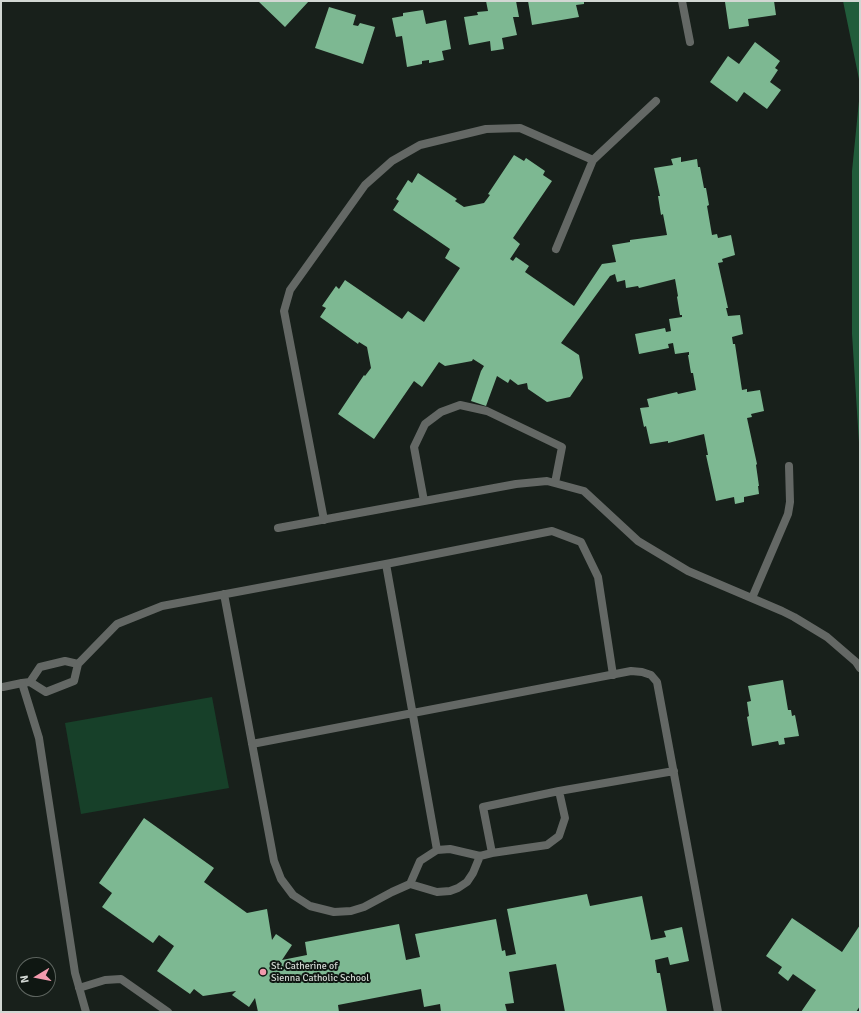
<!DOCTYPE html>
<html>
<head>
<meta charset="utf-8">
<style>
  body { margin:0 }
  #map { position:relative; width:861px; height:1013px; overflow:hidden; background:#18201b; font-family:Signika,sans-serif }
  canvas { display:block }
  .frame { position:absolute; inset:0; border:2px solid #d2d7d3; pointer-events:none }
  .north { position:absolute; left:16px; top:957px; width:40px; height:40px; box-sizing:border-box; background:#0f1712; border:1px solid #5d645f; border-radius:50%; rotate:260deg; font-size:11px; font-weight:700; line-height:16px; text-align:center; color:#d2d7d3 }
  .north::after { content:''; display:block; margin:auto; width:14px; height:18px; background:#f29aad; clip-path:polygon(50% 0,100% 100%,50% 72%,0 100%) }
</style>
</head>
<body>
<div id="map">
<canvas width="861" height="1013"></canvas>
<div class="frame"></div>
<div class="north">N</div>
</div>
<script>
const context = document.querySelector('canvas').getContext('2d');
context.lineJoin = 'round';
function paint(path, color) { context.fillStyle = color; context.fill(path, 'evenodd'); }
const shape = rows => new Path2D(rows.map(r => 'M' + r).join(''));
function stroke(path, color, width, dash) { context.strokeStyle = color; context.lineWidth = width; context.lineCap = dash ? 'butt' : 'round'; context.setLineDash(dash || []); context.stroke(path); }
function label(font, color, halo, rows, align = 'center') {
  context.font = font + ' Signika,sans-serif'; context.lineWidth = 4; context.setLineDash([]); context.textBaseline = 'middle'; context.strokeStyle = halo; context.fillStyle = color; for (const [text, x, y, turn = 0] of rows) {
    context.save(); context.translate(x, y); context.rotate((+turn || 0) * Math.PI / 180); context.textAlign = isNaN(turn) ? turn : align; if (halo) context.strokeText(text, 0, 0); context.fillText(text, 0, 0); context.restore();
  }
}
paint(shape([
  [212,697,229,788,81,814,65,723]
]), '#174029');
paint(shape([
  [843,1,860,1,860,84],
  [860,91,860,458,852,334,852,171]
]), '#215c3b');
paint(shape([
  [258,1,309,1,285,27],
  [486,1,516,1,519,17,513,17,517,35,502,38,504,49,491,51,490,41,469,45,464,17,478,15,477,12,488,11],
  [528,1,584,1,584,4,576,5,579,17,532,25],
  [730,1,774,1,776,15,748,19,749,26,729,29,725,2],
  [329,7,356,15,353,25,358,26,360,23,375,27,363,64,315,48],
  [423,10,426,24,446,20,451,49,442,51,444,60,429,63,429,60,422,61,422,64,407,67,402,36,396,37,392,18,403,16,403,13],
  [755,42,780,61,775,68,778,70,770,82,781,90,767,109,744,92,737,102,710,82,728,56,739,64],
  [514,155,524,161,526,158,545,171,543,175,552,181,513,238,520,244,510,259,513,261,516,257,529,266,525,272,574,306,602,264,616,262,612,245,630,242,630,240,667,235,663,214,661,215,658,196,660,196,654,168,673,165,671,159,681,157,681,162,697,159,698,167,700,167,704,188,706,188,709,205,707,206,712,235,717,234,718,238,731,235,735,255,722,259,723,262,718,263,728,308,726,308,728,316,740,315,743,334,732,337,733,344,735,344,742,390,747,389,747,392,760,390,764,411,751,414,752,417,747,418,757,464,756,465,759,486,758,486,759,494,744,497,744,502,735,504,734,497,716,501,706,455,708,455,704,434,668,443,668,441,650,444,646,426,644,427,640,408,649,407,647,399,677,392,678,394,696,390,693,373,691,373,688,355,689,355,689,352,675,354,673,343,668,344,669,348,639,354,635,334,665,328,666,332,671,331,669,319,682,317,682,315,680,315,677,297,678,296,675,279,639,288,638,286,626,288,625,280,617,282,615,274,610,276,561,343,579,355,583,378,570,397,547,402,528,389,527,383,518,385,510,379,508,383,497,376,486,406,471,401,481,371,484,366,473,359,472,361,445,366,439,362,422,387,414,381,374,439,338,414,364,375,365,376,371,368,367,347,359,342,358,344,320,317,326,308,322,306,336,286,339,289,345,280,402,319,408,311,424,322,460,268,445,258,450,249,393,210,399,201,396,199,408,180,412,183,418,173,457,199,455,201,464,207,484,203,490,195,488,194],
  [783,680,788,710,791,710,792,716,795,715,799,736,784,738,785,744,779,745,778,741,752,746,747,717,749,716,747,702,751,701,748,686],
  [144,818,214,868,204,882,247,913,267,909,272,940,276,934,292,945,282,960,307,955,305,942,399,924,406,960,420,957,415,934,496,919,502,951,505,950,506,956,516,954,507,909,587,894,590,906,642,896,651,940,666,937,664,931,682,927,689,961,670,965,668,957,655,960,657,973,660,973,667,1012,565,1012,556,964,509,972,514,1003,505,1004,507,1012,441,1012,440,1004,424,1007,421,989,338,1005,339,1012,258,1012,255,998,249,1007,232,995,236,991,203,996,194,989,190,994,157,971,174,946,159,935,153,943,102,907,112,893,99,883],
  [792,918,842,952,860,925,860,1006,856,1012,801,1012,816,990,793,974,788,981,778,973,782,967,766,956]
]), '#7db892');
stroke(shape([
  [556,249,593,160],
  [424,501,414,447,425,424,441,412,460,405,487,411,562,447,555,483],
  [324,520,284,311,290,290,365,185,392,161,420,145,486,129,520,128,593,160,656,101],
  [278,528,516,484,547,481,584,491,638,541,688,571,782,611,794,617,827,637,856,662,860,668],
  [386,564,437,850,450,849,480,856],
  [224,594,274,861,281,879,293,895,310,906,334,912,351,911,364,907,392,892,410,884,437,892,450,891,458,888,467,882,473,873,480,856,492,853,547,845,559,836,565,818,559,791,483,807,492,853],
  [752,598,788,514,790,502,789,466],
  [30,682,40,667,65,661,78,664],
  [252,744,631,671,642,672,651,675,657,682,718,1012],
  [559,791,674,771],
  [410,884,420,861,437,850],
  [79,988,105,980,121,979,168,1012],
  [86,1012,75,973,39,738,22,683,30,682,46,692,74,681,78,664,117,624,162,606,391,563,552,531,581,542,598,577,613,675]
]), '#646865', 8);
stroke(shape([
  [682,1,690,42],
  [3,687,22,683]
]), '#646865', 8);
for (const [x, y, r, color] of [
  [263,972,4,"#f29aad"]
]) { const dot = new Path2D(); dot.arc(x, y, r, 0, 2 * Math.PI); context.fillStyle = color; context.fill(dot); stroke(dot, '#0f1712', 1.5); }
label('10px', '#d2d7d3', '#0f1712', [
  ["St. Catherine of",271,966],
  ["Sienna Catholic School",271,978]
], 'left');
</script>
</body>
</html>
